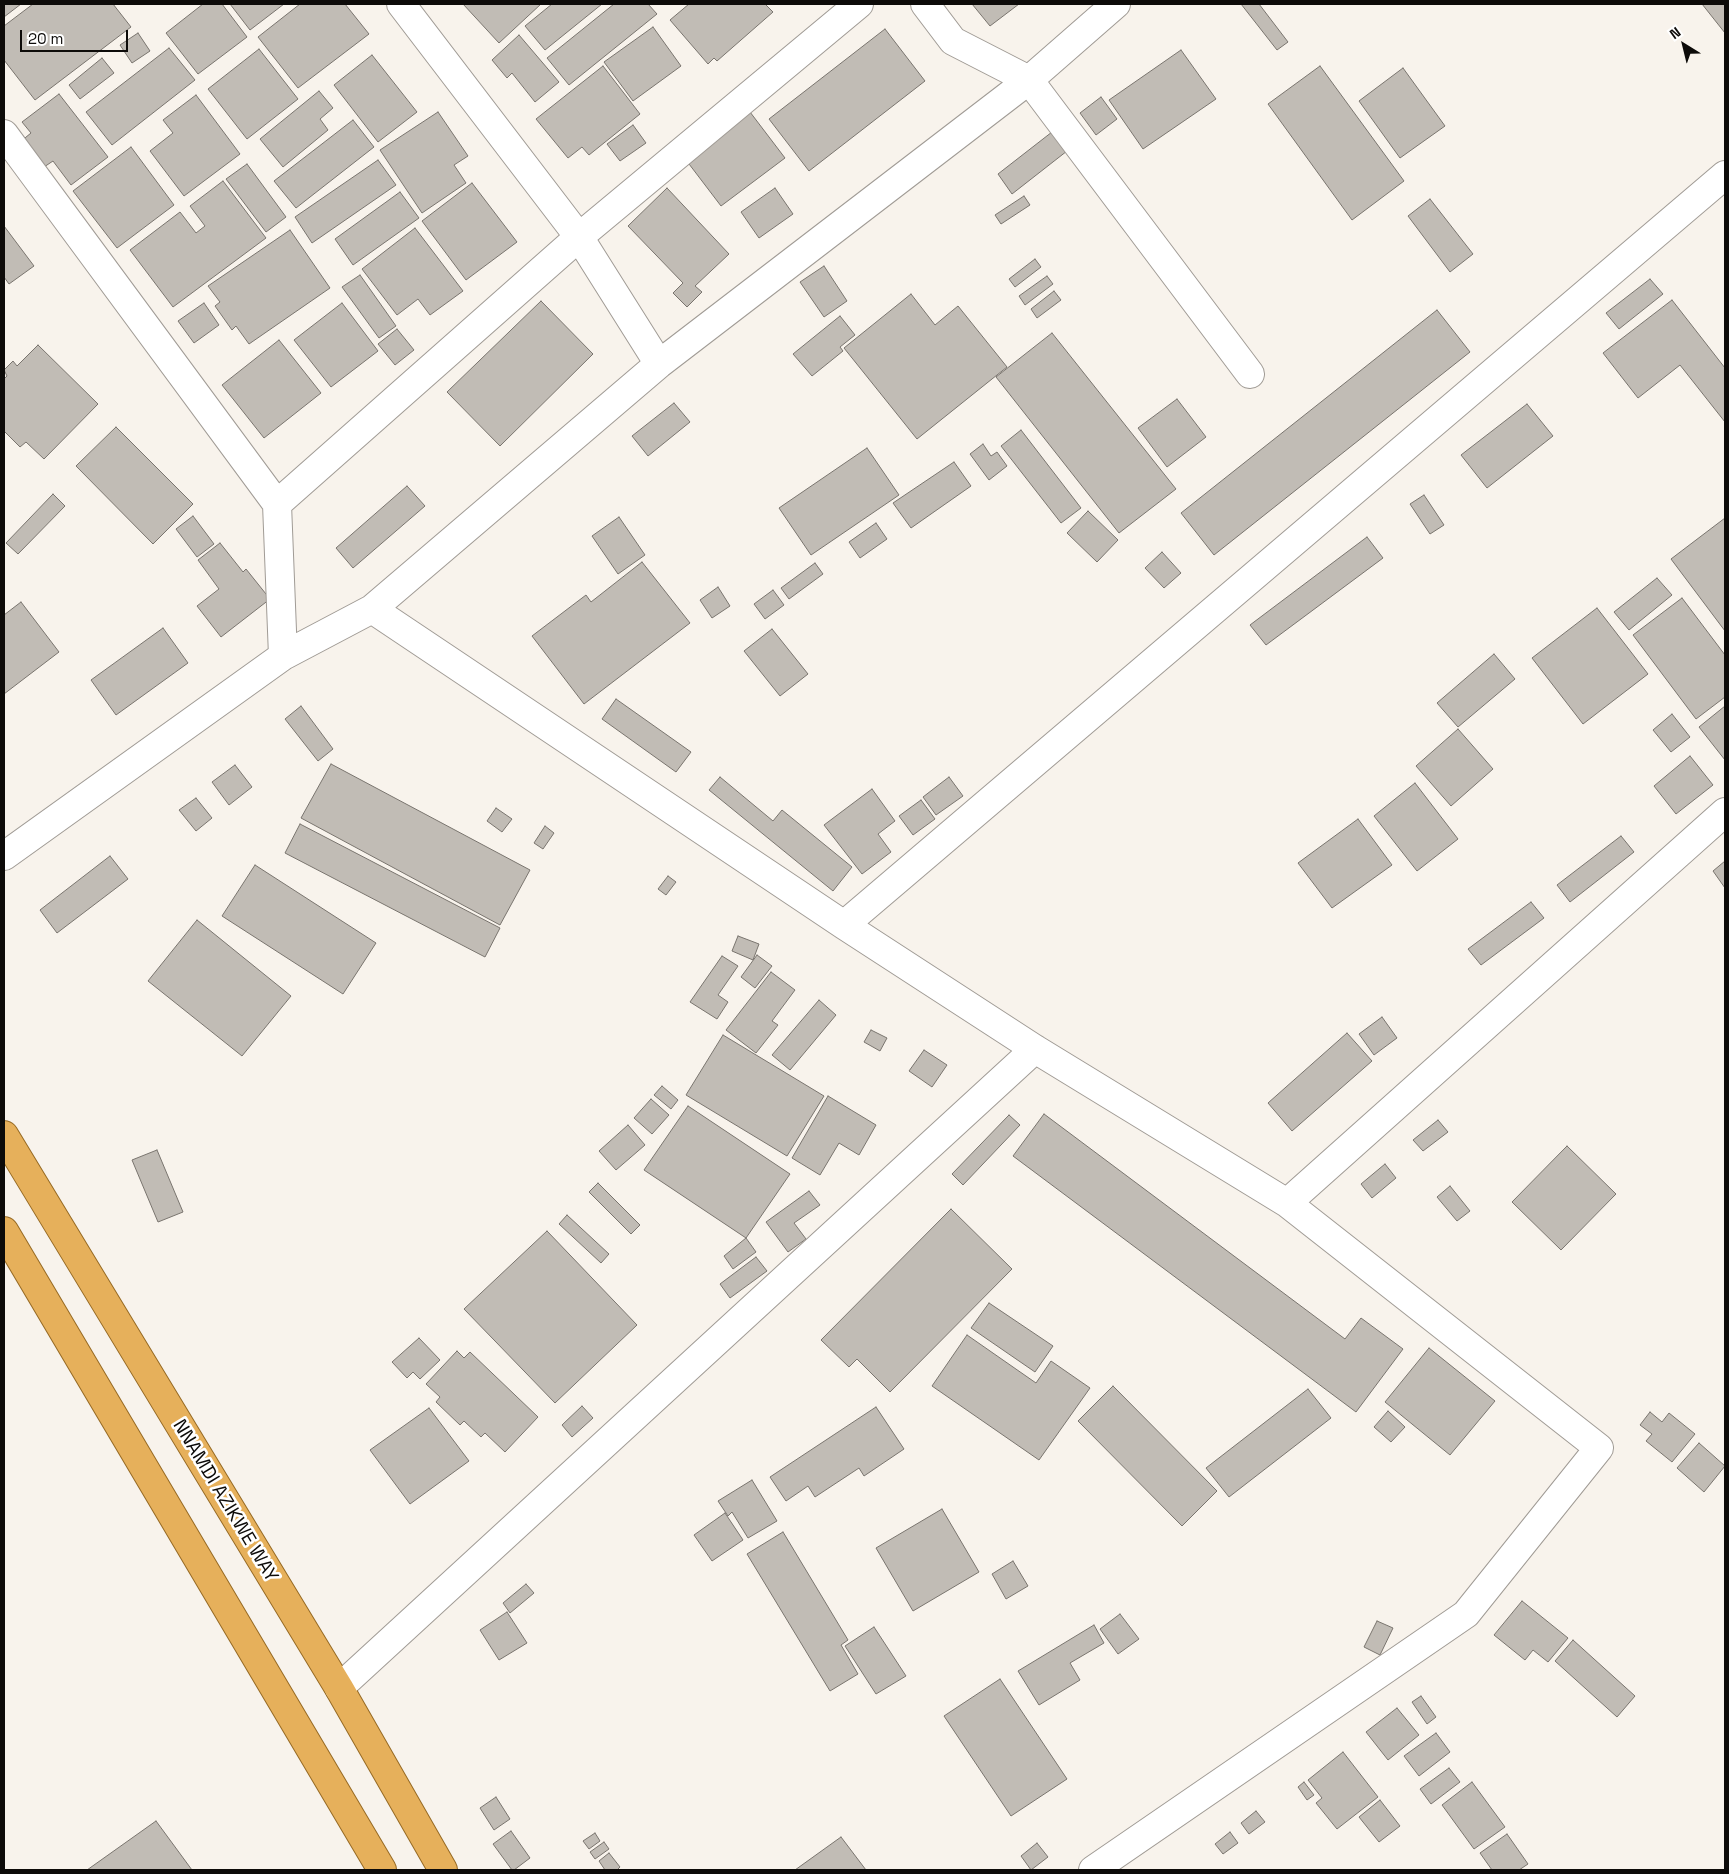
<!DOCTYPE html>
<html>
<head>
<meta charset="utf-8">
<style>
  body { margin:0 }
  #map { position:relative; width:1729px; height:1874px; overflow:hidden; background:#f8f3ec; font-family:"Space Grotesk",sans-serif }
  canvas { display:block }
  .frame { position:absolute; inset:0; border:5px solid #0d0b09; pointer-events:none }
  .north { position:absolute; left:1659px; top:20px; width:50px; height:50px; -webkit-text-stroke:4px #fff; paint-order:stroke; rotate:324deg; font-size:14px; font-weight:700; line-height:20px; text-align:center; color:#0d0b09 }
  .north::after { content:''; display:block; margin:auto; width:18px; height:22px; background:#0d0b09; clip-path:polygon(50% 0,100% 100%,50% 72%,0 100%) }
  .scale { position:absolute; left:20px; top:30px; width:108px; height:22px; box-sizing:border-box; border:2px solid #0d0b09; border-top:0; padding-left:6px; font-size:15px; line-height:18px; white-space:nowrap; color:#0d0b09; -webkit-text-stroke:4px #fff; paint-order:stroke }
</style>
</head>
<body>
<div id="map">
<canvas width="1729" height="1874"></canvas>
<div class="frame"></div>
<div class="north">N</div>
<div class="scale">20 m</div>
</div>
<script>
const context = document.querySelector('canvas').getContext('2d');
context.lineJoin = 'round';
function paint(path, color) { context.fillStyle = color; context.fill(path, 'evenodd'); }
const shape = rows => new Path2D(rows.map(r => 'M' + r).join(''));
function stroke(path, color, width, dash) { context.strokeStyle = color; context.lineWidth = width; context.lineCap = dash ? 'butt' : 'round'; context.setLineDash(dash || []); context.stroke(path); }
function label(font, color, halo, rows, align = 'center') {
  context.font = font + ' "Space Grotesk",sans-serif'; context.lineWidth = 5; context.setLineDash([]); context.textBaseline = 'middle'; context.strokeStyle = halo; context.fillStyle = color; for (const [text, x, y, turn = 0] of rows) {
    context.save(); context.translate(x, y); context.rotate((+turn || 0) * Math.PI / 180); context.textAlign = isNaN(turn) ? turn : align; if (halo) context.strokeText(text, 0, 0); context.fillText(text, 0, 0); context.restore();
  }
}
const building = shape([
  [4,4,21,4,4,17,4,4],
  [33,4,113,4,131,27,35,100,4,60,4,26,33,4],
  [203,4,222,4,247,37,198,74,166,33,203,4],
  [230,4,284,4,250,30,230,4],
  [300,4,345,4,369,34,298,88,258,37,300,4],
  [463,4,541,4,499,43,463,4],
  [552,4,602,4,545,50,525,26,552,4],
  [614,4,648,4,657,14,569,85,547,58,614,4],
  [689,4,765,4,773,12,717,61,714,58,708,64,670,20,689,4],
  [972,4,1019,4,990,26,972,4],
  [1241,4,1259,4,1288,42,1277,50,1241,4],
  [1702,4,1725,4,1725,33,1702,4],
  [653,27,681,66,633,101,604,62,653,27],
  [885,29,925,81,809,171,769,119,885,29],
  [138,33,150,51,132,63,120,45,138,33],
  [519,35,559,82,535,102,512,73,507,78,492,60,519,35],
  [169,48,195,80,112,145,86,112,169,48],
  [259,49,298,99,247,139,208,89,259,49],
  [1181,50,1216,99,1143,149,1109,100,1181,50],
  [372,55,417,112,378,142,334,85,372,55],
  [102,58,114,73,80,99,69,85,102,58],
  [603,66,640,114,589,155,582,147,568,158,536,119,603,66],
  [1320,66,1404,181,1352,220,1268,104,1320,66],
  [1403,68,1445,126,1400,158,1359,101,1403,68],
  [319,91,333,108,320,119,328,130,283,167,260,139,319,91],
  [59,94,108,157,71,185,53,161,41,169,20,142,31,133,22,122,59,94],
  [196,95,240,154,184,196,150,151,173,133,163,120,196,95],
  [1101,97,1117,119,1096,135,1080,113,1101,97],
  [438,112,468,156,454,165,466,183,422,213,380,150,438,112],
  [750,112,785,158,721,206,686,160,750,112],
  [353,120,374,147,296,208,274,181,353,120],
  [633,125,646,143,620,161,607,144,633,125],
  [1052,132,1067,151,1012,194,998,174,1052,132],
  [131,147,174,205,117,248,73,191,131,147],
  [378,160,396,185,312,243,295,217,378,160],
  [247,164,286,217,266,232,226,179,247,164],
  [223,181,266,238,173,307,130,250,180,212,196,233,205,226,190,206,223,181],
  [472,183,517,242,466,280,422,221,472,183],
  [667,188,729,254,695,286,702,292,687,307,673,293,683,283,628,226,667,188],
  [775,188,793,214,759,238,741,212,775,188],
  [400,192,419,218,353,265,335,239,400,192],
  [1024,196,1030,205,1001,224,995,215,1024,196],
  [1430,199,1473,254,1450,272,1408,216,1430,199],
  [4,226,34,266,9,284,4,277,4,226],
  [415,228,463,291,430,315,418,299,397,315,362,269,415,228],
  [290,230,330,288,249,344,236,326,232,330,215,306,220,302,208,286,290,230],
  [1035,259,1041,267,1015,287,1009,279,1035,259],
  [824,266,847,301,824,317,800,282,824,266],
  [360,275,396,326,379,338,342,287,360,275],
  [1047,276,1053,284,1025,305,1019,296,1047,276],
  [1650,279,1663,294,1619,329,1606,313,1650,279],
  [1054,291,1061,300,1037,318,1031,309,1054,291],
  [911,294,935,325,958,306,1007,367,917,439,844,348,911,294],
  [1672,300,1725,368,1725,422,1680,365,1638,398,1603,353,1672,300],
  [541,301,593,354,500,446,447,392,541,301],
  [204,303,219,325,194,343,178,321,204,303],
  [342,303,378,351,331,387,294,340,342,303],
  [1437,310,1470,352,1214,555,1181,513,1437,310],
  [840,316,855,335,840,347,843,351,812,376,793,354,840,316],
  [397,329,414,350,395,365,378,344,397,329],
  [1052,333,1176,489,1119,533,996,377,1052,333],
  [279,340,321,393,264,438,222,385,279,340],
  [38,345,98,404,44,459,26,442,20,447,4,431,4,379,7,376,4,370,13,361,17,366,38,345],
  [1177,399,1206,437,1167,467,1138,428,1177,399],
  [674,403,690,422,648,456,632,436,674,403],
  [1527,404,1553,436,1487,488,1461,455,1527,404],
  [116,427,193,504,153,544,76,466,116,427],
  [1021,430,1081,508,1061,523,1001,446,1021,430],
  [983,444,991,456,997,452,1007,466,989,480,970,454,983,444],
  [867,448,899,495,811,555,779,508,867,448],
  [954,462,971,486,911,528,893,503,954,462],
  [407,486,425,506,353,568,336,548,407,486],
  [53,494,65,506,18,554,6,543,53,494],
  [1424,495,1444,525,1430,534,1410,504,1424,495],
  [1088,511,1118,540,1097,562,1067,533,1088,511],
  [193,516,214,544,197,557,176,529,193,516],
  [619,517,645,555,618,574,592,536,619,517],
  [1725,518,1725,631,1671,559,1725,518],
  [876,523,887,539,860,558,849,542,876,523],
  [1367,537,1383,558,1266,645,1250,625,1367,537],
  [220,543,243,572,246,569,270,599,221,637,197,606,219,589,198,560,220,543],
  [1162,552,1181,573,1164,588,1145,568,1162,552],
  [642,562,690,623,584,704,532,636,586,595,591,602,642,562],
  [815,563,823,574,789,599,781,588,815,563],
  [1657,578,1672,595,1629,630,1614,612,1657,578],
  [718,587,730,606,712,618,700,600,718,587],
  [773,590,784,605,765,619,754,604,773,590],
  [1682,598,1725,655,1725,697,1696,719,1633,635,1682,598],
  [21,602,59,652,4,694,4,615,21,602],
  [1597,608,1648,674,1583,724,1532,658,1597,608],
  [163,628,188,663,116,715,91,680,163,628],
  [772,629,808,674,780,696,744,651,772,629],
  [1494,654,1515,679,1458,727,1437,703,1494,654],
  [616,699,691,752,676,772,602,719,616,699],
  [301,706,333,749,318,761,285,719,301,706],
  [1725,706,1725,760,1699,727,1725,706],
  [1672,714,1690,737,1671,752,1653,730,1672,714],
  [1458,729,1493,769,1451,806,1416,766,1458,729],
  [1690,756,1713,785,1676,814,1654,786,1690,756],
  [331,764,530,870,500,925,301,818,331,764],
  [235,765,252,787,229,805,212,782,235,765],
  [720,777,773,821,782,810,852,867,833,891,709,790,720,777],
  [949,777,963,796,936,815,923,797,949,777],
  [1415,783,1458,839,1417,871,1374,816,1415,783],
  [872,789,895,821,878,834,891,852,862,874,824,825,872,789],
  [196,798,212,818,196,831,179,810,196,798],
  [921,800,935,819,913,835,899,816,921,800],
  [496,808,512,819,502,832,487,821,496,808],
  [1358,819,1392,865,1332,908,1298,863,1358,819],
  [300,824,500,928,485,957,285,853,300,824],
  [545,826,554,833,543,849,534,843,545,826],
  [1621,836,1634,852,1570,902,1557,885,1621,836],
  [110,856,128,879,57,933,40,910,110,856],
  [1725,861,1725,888,1713,871,1725,861],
  [255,865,376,943,343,994,222,916,255,865],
  [668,876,676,882,666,895,658,889,668,876],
  [1531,902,1544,918,1481,965,1468,949,1531,902],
  [197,920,291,996,242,1056,148,981,197,920],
  [738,936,759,944,753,960,732,951,738,936],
  [757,955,772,966,755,988,741,977,757,955],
  [722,956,738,966,718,995,728,1002,717,1019,690,1002,722,956],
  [771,972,795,990,772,1021,778,1025,756,1053,726,1030,771,972],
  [819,1000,836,1015,790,1070,772,1055,819,1000],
  [1382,1017,1397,1038,1374,1055,1359,1034,1382,1017],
  [871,1030,887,1038,880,1051,864,1042,871,1030],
  [1347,1033,1372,1061,1292,1131,1268,1103,1347,1033],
  [723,1035,824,1096,787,1156,686,1095,723,1035],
  [924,1050,947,1065,932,1087,909,1071,924,1050],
  [662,1086,678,1100,671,1109,654,1095,662,1086],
  [828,1096,876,1125,859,1155,839,1143,820,1175,792,1158,828,1096],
  [651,1099,669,1115,652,1134,634,1118,651,1099],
  [688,1106,790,1174,746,1238,644,1170,688,1106],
  [1044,1114,1345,1339,1361,1318,1403,1349,1356,1412,1013,1156,1044,1114],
  [1009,1115,1020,1125,963,1185,952,1174,1009,1115],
  [1438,1120,1448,1132,1423,1151,1413,1140,1438,1120],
  [628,1125,645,1145,616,1170,599,1151,628,1125],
  [1567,1146,1616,1194,1561,1250,1512,1202,1567,1146],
  [157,1150,183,1212,158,1222,132,1160,157,1150],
  [1385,1164,1396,1178,1372,1198,1361,1184,1385,1164],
  [598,1183,640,1225,631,1234,589,1192,598,1183],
  [1450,1186,1470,1211,1457,1221,1437,1197,1450,1186],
  [809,1191,820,1205,794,1223,806,1239,788,1252,766,1222,809,1191],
  [951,1209,1012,1269,890,1392,857,1359,849,1367,821,1340,951,1209],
  [567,1215,609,1254,601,1263,559,1224,567,1215],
  [547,1231,637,1325,555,1403,464,1309,547,1231],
  [746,1238,756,1252,733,1269,724,1256,746,1238],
  [756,1257,767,1271,730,1298,720,1284,756,1257],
  [989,1303,1053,1346,1035,1372,971,1328,989,1303],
  [967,1335,1036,1383,1051,1361,1090,1388,1039,1460,932,1386,967,1335],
  [419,1338,440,1360,420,1379,413,1372,407,1378,392,1362,419,1338],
  [1429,1348,1495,1401,1450,1455,1385,1402,1429,1348],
  [457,1351,464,1358,470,1352,538,1417,505,1452,485,1433,481,1437,464,1421,460,1425,436,1402,440,1397,426,1384,457,1351],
  [1113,1386,1217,1491,1182,1526,1078,1421,1113,1386],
  [1308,1389,1331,1418,1229,1497,1206,1468,1308,1389],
  [582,1406,593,1418,572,1437,562,1425,582,1406],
  [876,1407,904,1449,864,1476,859,1468,815,1497,808,1486,786,1501,770,1477,876,1407],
  [429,1408,469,1461,410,1504,370,1450,429,1408],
  [1388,1411,1405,1427,1391,1442,1374,1427,1388,1411],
  [1650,1412,1662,1422,1669,1413,1695,1434,1672,1462,1646,1441,1652,1434,1640,1425,1650,1412],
  [1699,1443,1725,1466,1704,1492,1677,1468,1699,1443],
  [752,1480,777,1521,748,1538,732,1512,728,1516,718,1501,752,1480],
  [942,1509,979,1572,913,1611,876,1548,942,1509],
  [725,1513,743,1540,712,1561,694,1535,725,1513],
  [783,1532,848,1640,841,1645,858,1674,830,1691,747,1554,783,1532],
  [1013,1561,1028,1586,1006,1599,992,1574,1013,1561],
  [526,1584,534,1593,510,1613,503,1603,526,1584],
  [1522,1601,1568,1638,1548,1662,1533,1650,1525,1660,1494,1635,1522,1601],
  [507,1612,527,1643,499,1660,480,1630,507,1612],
  [1120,1614,1139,1639,1118,1654,1100,1629,1120,1614],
  [1377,1621,1393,1628,1380,1655,1364,1647,1377,1621],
  [1094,1625,1104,1643,1070,1663,1080,1680,1039,1705,1018,1671,1094,1625],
  [874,1627,906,1676,876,1694,845,1646,874,1627],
  [1573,1640,1635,1696,1617,1717,1555,1661,1573,1640],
  [1000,1679,1067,1779,1011,1816,944,1716,1000,1679],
  [1421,1696,1436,1717,1427,1724,1412,1702,1421,1696],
  [1397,1708,1419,1735,1388,1760,1366,1732,1397,1708],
  [1436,1733,1450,1752,1419,1776,1404,1756,1436,1733],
  [1343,1752,1378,1797,1337,1829,1316,1803,1322,1798,1308,1780,1343,1752],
  [1449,1768,1460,1782,1431,1804,1420,1789,1449,1768],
  [1304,1782,1314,1795,1307,1800,1298,1787,1304,1782],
  [1472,1782,1505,1827,1474,1849,1442,1805,1472,1782],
  [496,1797,510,1819,494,1830,480,1808,496,1797],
  [1380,1800,1400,1826,1379,1842,1359,1817,1380,1800],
  [1256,1811,1265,1822,1249,1834,1241,1823,1256,1811],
  [156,1821,192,1870,87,1870,156,1821],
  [511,1831,530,1858,514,1870,512,1870,493,1844,511,1831],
  [1230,1832,1238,1843,1223,1854,1215,1844,1230,1832],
  [595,1833,600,1841,589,1849,583,1841,595,1833],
  [1507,1834,1528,1864,1519,1870,1492,1870,1480,1853,1507,1834],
  [841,1837,866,1870,795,1870,841,1837],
  [604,1842,609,1849,595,1859,590,1852,604,1842],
  [1037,1843,1048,1857,1031,1870,1021,1856,1037,1843],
  [609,1853,620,1867,617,1870,605,1870,599,1861,609,1853]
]);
paint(building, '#c1bcb5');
stroke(building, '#79746e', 1);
const minor = shape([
  [401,4,579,237,659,364],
  [925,4,953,41,1029,80,1250,374],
  [4,134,277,504,283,656],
  [277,504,579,237,859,4],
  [372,609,844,925,1035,1049,1287,1203,1599,1448,1466,1614,1093,1870],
  [4,856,283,656,372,609,659,364,1029,80,1116,4],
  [844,925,1725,175],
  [1287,1203,1725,812],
  [339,1688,1035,1049]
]);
const trunk = shape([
  [4,1135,339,1688,443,1870],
  [4,1231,382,1870]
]);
stroke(minor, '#a09b95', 30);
stroke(trunk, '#966a24', 30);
stroke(minor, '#fff', 28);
stroke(trunk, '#e6b05b', 28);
label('19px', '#0d0b09', '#fff', [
  ["NNAMDI AZIKWE WAY",225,1501,59]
]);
</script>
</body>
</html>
